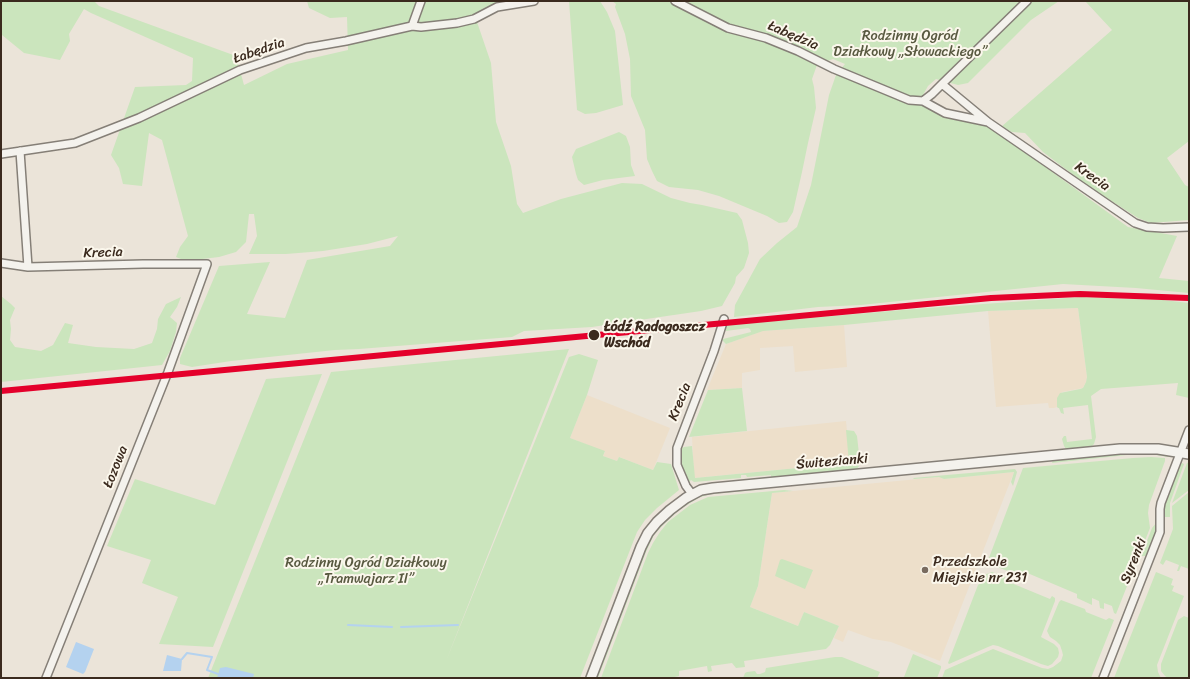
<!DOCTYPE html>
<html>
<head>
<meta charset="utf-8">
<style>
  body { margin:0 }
  #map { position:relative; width:1190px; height:679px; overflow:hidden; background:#ebe4d9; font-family:Sriracha,sans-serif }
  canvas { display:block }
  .frame { position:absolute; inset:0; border:2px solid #3b2a1e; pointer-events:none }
</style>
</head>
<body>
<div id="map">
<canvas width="1190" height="679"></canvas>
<div class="frame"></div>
</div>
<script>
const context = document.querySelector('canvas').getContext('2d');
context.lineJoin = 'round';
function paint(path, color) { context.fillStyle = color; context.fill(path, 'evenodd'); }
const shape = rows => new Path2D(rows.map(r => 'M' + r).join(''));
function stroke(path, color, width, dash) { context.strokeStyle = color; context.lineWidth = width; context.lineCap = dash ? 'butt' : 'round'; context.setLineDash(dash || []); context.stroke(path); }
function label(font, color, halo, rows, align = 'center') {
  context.font = font + ' Sriracha,sans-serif'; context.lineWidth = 4; context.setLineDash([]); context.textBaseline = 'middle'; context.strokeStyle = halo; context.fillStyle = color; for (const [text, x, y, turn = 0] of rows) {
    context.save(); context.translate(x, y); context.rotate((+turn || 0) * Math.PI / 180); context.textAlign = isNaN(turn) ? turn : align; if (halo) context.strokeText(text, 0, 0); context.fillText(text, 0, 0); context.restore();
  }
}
paint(shape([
  [1078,308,1087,377,1086,382,1083,388,1062,392,1057,400,1057,407,1054,408,1049,408,1048,403,996,407,988,311],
  [844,325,847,367,795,372,793,346,760,348,760,370,742,373,742,388,707,390,726,344,762,331],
  [587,395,670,428,653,470,619,457,617,461,603,456,605,452,570,438],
  [846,421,850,463,694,478,692,437],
  [1014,472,940,661,891,642,873,639,848,630,843,642,834,638,839,626,804,612,798,626,750,607,758,586,772,493,939,477,944,479]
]), '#eddfca');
paint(shape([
  [1,1,94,1,99,6,236,56,244,85,287,64,348,50,347,17,330,18,309,8,307,1,519,1,483,10,477,22,491,63,496,122,511,166,517,204,523,213,561,199,622,183,642,184,671,198,690,203,702,205,737,213,742,220,748,243,749,253,744,268,736,277,735,283,722,306,701,311,592,327,524,331,512,337,359,349,335,350,231,361,192,367,180,364,180,358,219,266,270,262,247,314,285,318,307,260,390,246,398,236,367,244,323,251,286,254,249,254,257,236,254,214,249,214,246,242,236,252,219,257,186,261,176,257,180,247,188,236,162,140,149,133,142,186,123,184,119,168,111,155,135,87,186,85,192,81,193,58,91,13,84,9,69,34,70,41,60,60,24,53,2,35,1,32],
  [569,1,600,1,607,12,615,31,623,105,596,113,585,114,577,110],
  [612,1,1059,1,1031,20,968,83,958,85,936,79,928,86,923,95,926,106,947,118,986,124,1128,227,1177,236,1159,278,1189,281,1189,293,1136,288,1063,284,861,305,818,307,734,317,735,305,760,259,777,243,797,227,811,185,829,95,836,75,845,64,833,59,817,65,812,79,814,87,816,108,808,143,802,172,793,212,787,222,779,223,767,216,719,196,698,190,669,187,657,181,652,171,647,159,645,130,631,96,630,59,625,34,615,7,616,4],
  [1085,1,1189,1,1189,141,1167,158,1185,185,1189,187,1189,220,1151,223,1138,218,1088,186,1043,152,1025,133,1012,132,1001,127,1112,30],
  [619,132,626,136,630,147,631,165,635,176,603,180,584,185,578,180,576,174,572,157,576,149],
  [1,296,11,304,15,308,10,320,11,329,10,340,15,347,41,351,53,345,65,323,73,325,68,343,96,347,134,349,152,343,157,329,158,319,166,304,181,297,177,307,170,317,177,323,176,332,170,351,162,365,1,382],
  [1081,297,1163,300,1189,303,1189,398,1176,395,1178,383,1101,389,1091,396,1096,437,1094,444,1092,446,1066,449,1064,446,1062,439,1064,436,1066,436,1067,442,1092,439,1088,405,1063,408,1064,414,1061,413,1059,408,1058,408,1057,407,1057,398,1060,393,1080,389,1083,388,1086,382,1087,377,1078,308,988,311,844,325,763,331,726,344,723,341,723,339,751,332,750,329,748,328,726,331,726,328,728,325,914,309],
  [569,349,446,661,569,357,579,354,598,360,587,395,570,438,605,451,603,456,617,461,619,457,653,470,657,462,671,464,679,490,657,508,645,520,637,532,580,678,208,678,331,372],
  [322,374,213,647,159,644,178,597,142,583,151,560,107,546,135,479,215,505,266,379],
  [742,388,747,431,689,437,708,390],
  [846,430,854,431,857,436,860,463,859,466,857,469,771,478,771,475,747,477,746,475,741,475,741,478,694,482,691,480,689,482,689,481,682,466,680,450,684,447,692,446,695,478,849,463],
  [1123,453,1154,453,1167,455,1169,457,1156,455,1127,455,1052,463,1053,460],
  [1151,457,1165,458,1165,461,1149,505,1148,513,1150,528,1116,614,1114,613,1112,606,1104,603,1104,609,1100,608,1099,601,1092,598,1092,605,1077,598,1077,594,1025,572,1023,577,987,563,1023,468,1133,458],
  [1189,462,1189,490,1172,503,1187,463],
  [1182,463,1184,464,1170,503,1170,517,1164,517,1163,510,1164,504,1179,466],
  [1015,469,1017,472,1013,486,1011,482,1014,472,944,479,939,477,914,479,913,478],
  [767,487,767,489,712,494,700,497,679,510,663,525,654,535,646,552,598,678,596,678,644,552,653,534,662,524,685,503,702,495,712,492],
  [784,490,793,491,772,493,758,586,750,607,798,626,804,612,839,626,830,645,826,649,744,661,745,667,736,668,732,663,711,666,712,671,708,672,707,666,679,671,679,676,670,678,601,678,648,553,653,543,660,532,668,522,690,505,708,497],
  [1189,492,1189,569,1181,566,1179,571,1177,571,1179,565,1166,560,1163,565,1160,563,1173,529,1172,506],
  [1157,522,1157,528,1148,553,1145,556,1141,556,1152,528],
  [782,559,813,570,805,589,775,576,780,560],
  [992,572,1006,577,1004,580,1050,599,1052,596,1055,598,1055,601,1041,637,1054,644,1058,648,1059,653,1058,657,1052,664,1048,666,1041,664,998,646,993,645,988,647,949,664,948,663,978,585,981,582,984,575],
  [1156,572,1173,579,1171,585,1174,586,1172,591,1184,596,1157,665,1158,672,1161,678,1114,678],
  [1061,600,1085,609,1086,612,1106,620,1109,618,1114,620,1091,678,942,678,945,670,993,649,1042,668,1048,669,1053,667,1061,661,1063,655,1062,651,1060,645,1056,641,1050,637,1047,631,1059,602],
  [1184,616,1189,618,1189,678,1168,678,1165,676,1161,671,1161,664,1178,620],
  [913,654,941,666,941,668,937,678,904,677],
  [835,657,842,657,847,659,880,672,877,678,743,678,745,673,747,672,755,671,757,674,760,674,765,672,766,668]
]), '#cbe5bd');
paint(shape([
  [76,642,94,649,85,672,83,674,66,667],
  [167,655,182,659,181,671,163,671],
  [226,667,254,674,253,678,217,678,220,668]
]), '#b4d2ef');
stroke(shape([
  [348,625,392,627],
  [401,627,458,625],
  [182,659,187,653,212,657,207,670,218,674]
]), '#b4d2ef', 2);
const minor = shape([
  [675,1,728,28,766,38,798,51,834,69,909,100,923,101,932,94,942,84,1027,1],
  [412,26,421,1],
  [923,101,945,113,988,122,942,84],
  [988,122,1135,223,1147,227,1163,228,1189,227],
  [20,151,28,267],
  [1,154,75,143,139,118,219,80,240,70,306,48,346,41,412,26,421,27,457,23,474,19,497,7,534,1],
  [1,263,28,267,143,264,207,264,168,372,46,678],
  [692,494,686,486,677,465,677,448,714,351,724,319],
  [1103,678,1160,532,1160,509,1161,503,1189,430]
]);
const tertiary = shape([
  [591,678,641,547,648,533,657,522,670,510,686,498,701,490,713,488,1120,449,1158,449,1189,454]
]);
stroke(minor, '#857f77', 10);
stroke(tertiary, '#857f77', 12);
stroke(minor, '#f4f2ed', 7);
stroke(tertiary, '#f4f2ed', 9);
stroke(shape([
  [1,391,991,298,1080,294,1189,298]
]), '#e4002b', 6);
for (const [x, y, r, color] of [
  [594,335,6,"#3b2a1e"],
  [925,570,4,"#796b5f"]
]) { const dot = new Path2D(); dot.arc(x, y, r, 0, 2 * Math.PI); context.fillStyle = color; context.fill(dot); stroke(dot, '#fbf7ec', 1.5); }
label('14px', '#3b2a1e', '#fbf7ec', [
  ["Łabędzia",793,36,23],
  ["Łabędzia",259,51,-19],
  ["Krecia",1092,177,35],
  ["Krecia",103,253,-2],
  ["Krecia",680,402,-68],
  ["Świtezianki",832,462,-5],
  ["Łozowa",116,467,-68],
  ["Syrenki",1134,561,-68]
]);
label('14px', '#585940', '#fbf7ec', [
  ["Rodzinny Ogród",910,36],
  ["Działkowy „Słowackiego”",910,52],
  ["Rodzinny Ogród Działkowy",366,563],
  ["„Tramwajarz II”",366,579]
]);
label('bold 14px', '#3b2a1e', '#fbf7ec', [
  ["Łódź Radogoszcz",604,327],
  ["Wschód",604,343]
], 'left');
label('14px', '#3b2a1e', '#fbf7ec', [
  ["Przedszkole",933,562],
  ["Miejskie nr 231",933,578]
], 'left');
</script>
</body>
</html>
